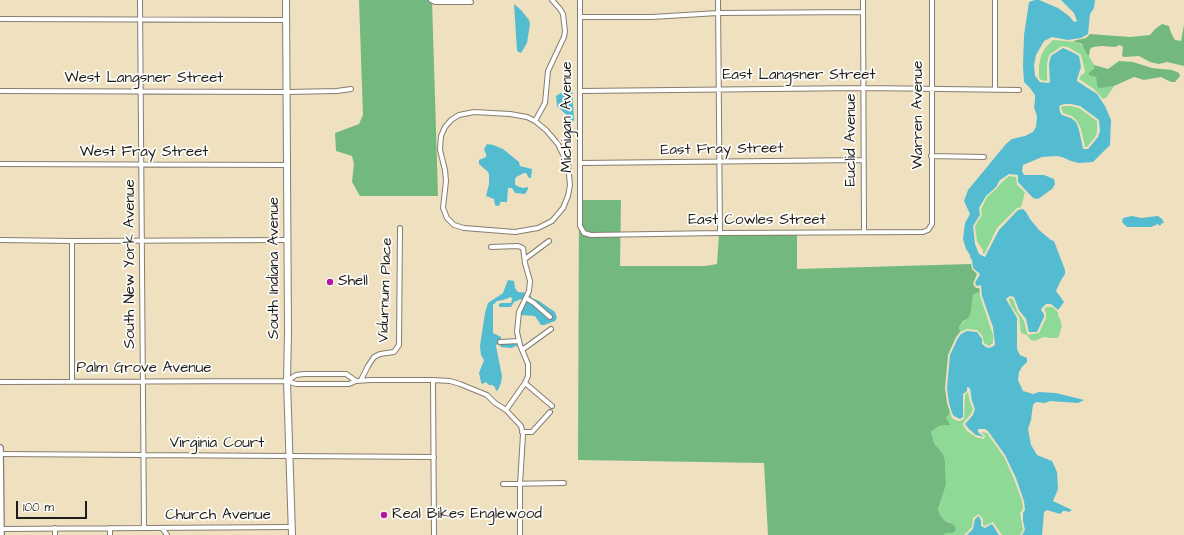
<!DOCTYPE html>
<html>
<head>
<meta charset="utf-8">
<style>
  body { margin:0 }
  #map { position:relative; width:1184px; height:535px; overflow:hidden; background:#efe0c0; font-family:"Architects Daughter",sans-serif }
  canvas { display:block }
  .scale { position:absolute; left:16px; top:501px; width:71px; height:18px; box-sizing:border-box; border:2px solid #1c1c1c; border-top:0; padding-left:5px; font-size:12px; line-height:14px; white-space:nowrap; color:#1c1c1c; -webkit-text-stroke:3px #fdfcf7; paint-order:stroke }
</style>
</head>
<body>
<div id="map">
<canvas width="1184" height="535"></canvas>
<div class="scale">100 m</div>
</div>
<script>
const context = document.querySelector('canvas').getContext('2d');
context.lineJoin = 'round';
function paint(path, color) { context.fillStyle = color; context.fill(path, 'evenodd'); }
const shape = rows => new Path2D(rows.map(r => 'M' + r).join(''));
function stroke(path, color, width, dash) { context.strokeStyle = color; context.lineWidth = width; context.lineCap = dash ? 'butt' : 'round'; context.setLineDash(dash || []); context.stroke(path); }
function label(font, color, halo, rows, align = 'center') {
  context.font = font + ' "Architects Daughter",sans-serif'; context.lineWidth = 3.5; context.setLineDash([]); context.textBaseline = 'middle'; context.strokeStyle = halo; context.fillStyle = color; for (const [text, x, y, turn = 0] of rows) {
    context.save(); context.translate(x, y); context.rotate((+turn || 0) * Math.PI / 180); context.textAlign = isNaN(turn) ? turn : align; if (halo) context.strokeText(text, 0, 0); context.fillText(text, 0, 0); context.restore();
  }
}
paint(shape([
  [1053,40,1076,42,1084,46,1087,55,1089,56,1094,65,1094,69,1089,72,1096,77,1097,85,1114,86,1106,98,1103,99,1094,89,1079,79,1081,75,1084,74,1085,71,1081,55,1068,47,1062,46,1049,55,1047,64,1047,81,1041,80,1039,77,1039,66,1041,56,1045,48],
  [1064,106,1071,106,1079,108,1097,121,1097,131,1096,136,1087,147,1085,147,1081,129,1077,121,1072,116,1063,113,1061,107],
  [1009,176,1016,177,1017,185,1025,192,1021,207,1017,208,997,228,985,253,983,254,983,250,977,241,975,226,982,215,981,209,987,197,997,188,1001,183],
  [980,291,980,296,993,335,993,343,989,346,984,343,982,335,977,330,967,329,960,332,959,331,959,327,971,312,973,295],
  [1010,298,1013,299,1017,311,1024,321,1027,333,1028,335,1039,333,1046,318,1046,313,1044,309,1047,307,1052,307,1058,312,1058,315,1060,319,1062,326,1059,336,1057,338,1051,338,1044,337,1034,341,1031,340,1027,335,1021,333,1019,317,1011,306,1009,300],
  [968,392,970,402,973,409,971,414,963,423,963,425,967,431,976,437,984,439,985,436,981,432,987,433,1004,457,1014,479,1022,501,1023,509,1020,513,1023,530,1020,535,1002,535,993,522,985,526,983,525,983,519,979,514,973,518,972,527,964,535,944,535,946,533,949,522,945,521,940,515,938,509,946,485,945,460,943,454,934,443,931,432,939,426,949,425,947,422,946,417,950,412,952,418,957,421,960,421,964,419,965,395]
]), '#8fd996');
paint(shape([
  [359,0,432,0,438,196,360,196,352,182,354,164,352,156,336,151,335,133,359,124,363,115],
  [1162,24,1169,26,1171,33,1175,40,1181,41,1184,25,1184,66,1167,62,1159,64,1150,62,1139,56,1124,57,1122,56,1123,47,1120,45,1115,47,1102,46,1093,47,1090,49,1089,56,1087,55,1082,44,1073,41,1086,38,1090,34,1130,37,1150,35,1155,29],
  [1119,61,1133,62,1152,68,1172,70,1179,73,1180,76,1175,82,1171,82,1161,77,1144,80,1134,77,1114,86,1099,88,1097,85,1096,77,1089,75,1089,72,1094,69,1094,65,1108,69],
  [579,200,621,200,620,266,705,266,717,264,719,234,797,233,797,269,971,264,972,269,977,274,973,284,976,288,979,288,980,291,973,295,971,312,968,318,963,321,959,327,960,332,956,337,948,355,945,388,947,403,950,412,946,418,950,425,939,426,931,432,934,443,943,454,945,460,946,485,938,509,940,515,945,521,954,525,956,530,952,533,946,533,944,535,768,535,764,463,578,460]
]), '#73b97f');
paint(shape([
  [1035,0,1039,0,1058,8,1069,16,1074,22,1077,21,1074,13,1061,0,1095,0,1094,8,1090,14,1088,34,1081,38,1068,40,1052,37,1044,41,1036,55,1034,65,1035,76,1040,82,1048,83,1050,82,1049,64,1051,56,1063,48,1072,52,1079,56,1080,61,1081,67,1077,79,1077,81,1097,94,1105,106,1111,120,1110,145,1093,162,1079,163,1071,161,1062,157,1056,156,1042,157,1023,165,1022,171,1024,175,1044,175,1054,179,1055,184,1052,189,1038,199,1033,198,1018,182,1018,175,1009,174,1000,180,996,187,986,196,979,208,980,215,973,226,975,244,979,254,985,257,999,230,1018,210,1023,209,1026,212,1030,219,1039,230,1051,240,1054,241,1065,270,1065,274,1060,282,1056,291,1064,302,1058,310,1051,304,1046,304,1042,308,1041,310,1044,314,1044,317,1037,332,1029,332,1026,319,1019,310,1014,297,1010,296,1006,299,1017,318,1017,349,1020,355,1027,358,1027,362,1022,367,1019,372,1018,380,1023,391,1033,394,1039,392,1056,393,1084,400,1078,403,1050,401,1045,403,1036,402,1033,405,1031,420,1028,429,1031,445,1037,455,1052,461,1057,472,1058,489,1053,501,1072,510,1069,512,1066,511,1063,511,1060,514,1047,510,1044,512,1042,535,1022,535,1025,530,1023,521,1023,513,1025,510,1024,501,1016,478,1005,455,988,431,985,429,978,429,978,432,984,437,976,435,969,429,965,424,973,415,975,409,972,401,970,388,967,387,967,391,963,394,963,417,960,419,954,416,952,413,949,403,947,388,950,355,958,338,961,334,967,331,977,332,982,339,982,344,986,347,989,348,994,346,995,344,993,327,982,296,981,285,977,286,975,283,980,274,973,268,972,260,970,257,970,255,966,249,963,239,965,223,970,214,964,201,968,190,1006,144,1012,139,1025,136,1033,132,1036,127,1037,116,1034,107,1035,101,1035,95,1030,88,1024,82,1023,67,1024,35,1029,2],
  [1064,104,1071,104,1080,106,1099,120,1100,131,1098,137,1088,149,1083,149,1079,130,1076,122,1071,118,1062,115,1060,112,1059,106],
  [514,4,521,10,529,20,530,24,527,43,521,53,517,51],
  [569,88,572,88,574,120,572,123,571,122,570,118,557,106,556,96],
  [487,144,493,145,503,149,519,162,520,166,532,169,531,178,529,178,526,173,524,173,516,177,515,180,515,184,517,186,523,188,528,187,528,189,525,194,515,193,512,188,508,188,507,202,500,202,500,205,497,206,495,205,494,199,486,196,489,184,489,174,488,172,479,164,479,160,486,157,486,154,484,149],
  [1132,216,1141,218,1158,216,1162,219,1164,223,1162,223,1160,226,1158,224,1151,227,1127,227,1122,222,1123,218],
  [508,280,514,281,515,288,518,292,529,293,532,298,539,301,555,312,557,318,555,321,544,325,541,325,535,316,520,315,524,301,521,299,514,302,511,307,499,307,499,304,501,303,511,303,512,299,511,297,503,300,497,301,493,305,493,333,501,337,501,341,517,340,519,345,511,348,501,347,498,343,497,344,496,346,502,376,501,383,498,390,496,391,495,387,492,385,489,385,486,382,482,384,481,382,479,373,484,360,481,355,480,346,485,313,488,303,503,293],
  [979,516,981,521,981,526,985,528,992,524,999,535,967,535,973,529,975,519]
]), '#53bcd0');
const street = shape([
  [140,0,144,528],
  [431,0,435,2,471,2],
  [580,0,580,226,584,233,591,235,720,233,923,232,928,230,932,224,932,0],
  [718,0,720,233],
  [863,0,864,232],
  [995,0,995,89],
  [580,17,652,17,718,13,863,12],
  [0,19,286,20],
  [0,91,287,92,337,91,351,89],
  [580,91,864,88,1019,90],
  [474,112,510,114,527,117,535,121,546,130,558,144,568,165,570,185,568,196,563,208,552,221,538,228,515,232,464,228,454,225,447,218,443,208,446,181,445,170,440,150,441,136,445,127,451,120,459,115,474,112],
  [535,121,545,103,548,71,564,37,565,31,563,14,560,9,552,0],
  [931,156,984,157],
  [580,163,864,160],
  [0,164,287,165],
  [0,240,72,241,288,240],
  [491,247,518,246,523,248,525,263,530,281,529,291,519,312,517,332,520,345,528,364,528,376,525,383,506,410],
  [525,259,549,241],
  [526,298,534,303,550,317],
  [500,342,519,341],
  [522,350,551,329],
  [361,380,368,366,374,357,380,354,394,352,399,345,400,228],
  [433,380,434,535],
  [72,381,72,241],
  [287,381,296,375,304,374,346,374,356,381],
  [0,382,287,381,296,384,349,384,356,381,371,380,433,380,450,381,460,384,487,395,495,403,506,410,521,426,523,434,520,485,520,535],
  [525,383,552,406],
  [522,432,532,432,550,412],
  [0,454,434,457],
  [503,484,564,483],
  [110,528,110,535],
  [162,528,167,535],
  [1,529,292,527],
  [55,535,55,528]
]);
const secondary = shape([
  [0,448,1,535]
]);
const primary = shape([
  [286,0,288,332,287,381,292,535]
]);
stroke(street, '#867e6e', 6);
stroke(secondary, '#867e6e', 8);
stroke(primary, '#867e6e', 8);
stroke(street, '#fff', 4);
stroke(secondary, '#fff', 5.5);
stroke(primary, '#fff', 6);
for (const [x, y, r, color] of [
  [330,282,4,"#b5179e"],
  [384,515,4,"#b5179e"]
]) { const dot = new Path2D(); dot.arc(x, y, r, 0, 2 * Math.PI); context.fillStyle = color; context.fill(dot); stroke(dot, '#fdfcf7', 1.5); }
label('15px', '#1c1c1c', '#fdfcf7', [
  ["East Langsner Street",799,76],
  ["West Langsner Street",144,79],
  ["Warren Avenue",919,115,-90],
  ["Michigan Avenue",568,117,-90],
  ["Euclid Avenue",852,140,-90],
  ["East Fray Street",722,150,-1],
  ["West Fray Street",144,153],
  ["East Cowles Street",757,221],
  ["South New York Avenue",131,264,-90],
  ["South Indiana Avenue",275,268,-90],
  ["Vidurnum Place",386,290,-88],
  ["Palm Grove Avenue",144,369],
  ["Virginia Court",217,444],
  ["Church Avenue",218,516]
]);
label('15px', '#1c1c1c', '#fdfcf7', [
  ["Shell",338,282],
  ["Real Bikes Englewood",392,515]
], 'left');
</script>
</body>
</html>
